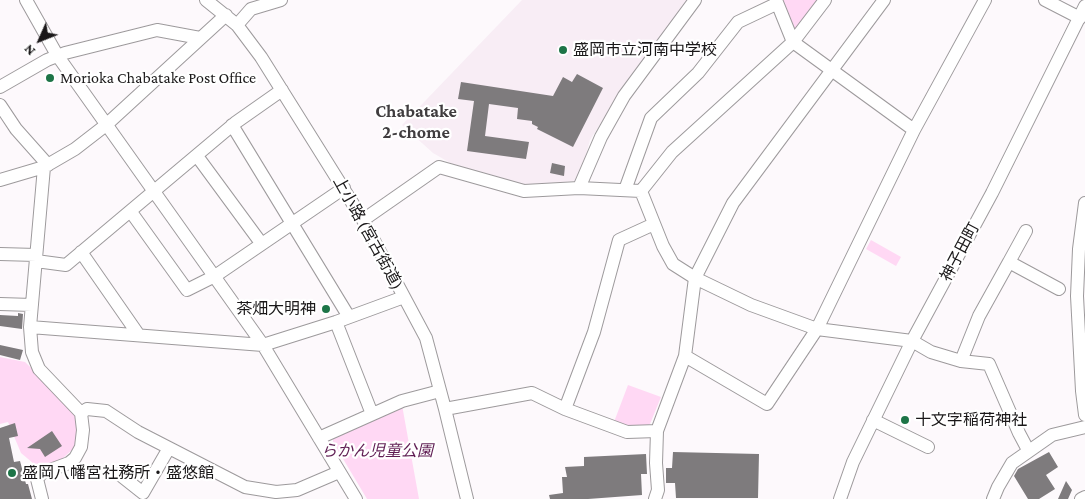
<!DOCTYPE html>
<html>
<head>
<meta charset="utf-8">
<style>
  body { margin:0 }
  #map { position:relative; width:1085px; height:499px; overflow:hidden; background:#fdf9fc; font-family:"Crimson Pro",serif }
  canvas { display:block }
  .north { position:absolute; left:15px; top:15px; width:50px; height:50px; -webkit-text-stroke:4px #fff; paint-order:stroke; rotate:226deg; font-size:14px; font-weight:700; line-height:20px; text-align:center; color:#1a1819 }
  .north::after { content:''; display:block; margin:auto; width:18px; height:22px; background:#1a1819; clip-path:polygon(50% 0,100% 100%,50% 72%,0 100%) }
</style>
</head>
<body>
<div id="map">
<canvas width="1085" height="499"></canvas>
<div class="north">N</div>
</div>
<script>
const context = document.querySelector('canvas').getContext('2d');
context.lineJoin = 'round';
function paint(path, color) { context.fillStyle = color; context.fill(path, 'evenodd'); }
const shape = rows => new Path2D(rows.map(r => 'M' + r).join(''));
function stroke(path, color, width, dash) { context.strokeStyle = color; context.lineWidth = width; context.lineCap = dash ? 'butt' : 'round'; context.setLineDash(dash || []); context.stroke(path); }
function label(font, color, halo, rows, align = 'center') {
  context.font = font + ' "Crimson Pro","Noto Sans JP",serif'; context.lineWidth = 4.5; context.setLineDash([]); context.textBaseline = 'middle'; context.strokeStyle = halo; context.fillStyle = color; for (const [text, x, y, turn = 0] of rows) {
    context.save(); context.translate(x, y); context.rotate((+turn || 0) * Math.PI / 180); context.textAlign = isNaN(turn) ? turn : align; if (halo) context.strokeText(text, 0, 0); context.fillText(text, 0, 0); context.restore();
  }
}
paint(shape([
  [522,0,688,0,616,100,590,140,579,180,529,187,459,168,433,153,402,125]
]), '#f8edf5');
paint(shape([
  [782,0,818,0,796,30,794,29],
  [871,240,901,257,896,266,866,249],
  [0,357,25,362,74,409,79,430,74,448,62,459,40,469,21,453,8,422,0,424],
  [628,385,661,397,650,424,645,427,634,428,614,422],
  [402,405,419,499,367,499,333,442,333,435]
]), '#ffd8f4');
paint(shape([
  [577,74,603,88,573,147,537,129,538,127,532,124,532,121,517,119,518,108,489,104,485,136,529,142,526,159,467,151,474,101,458,99,461,82,553,96,563,77,572,82],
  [552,163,565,166,564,176,550,173],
  [18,313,23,314,22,329,0,326,0,315,18,316],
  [0,345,23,350,20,360,0,355],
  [15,423,18,436,9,438,14,462,20,461,26,484,28,484,32,499,0,499,0,428],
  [52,431,62,446,45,457,40,449,27,448],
  [673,452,759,454,758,498,676,498,675,483,666,483,666,468,672,468],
  [1049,452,1058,467,1046,475,1055,489,1039,499,1028,499,1014,476,1018,469],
  [646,454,647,474,641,474,642,495,588,499,550,499,549,495,563,493,562,477,567,477,565,467,584,466,584,457],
  [1066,481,1072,490,1068,499,1058,499]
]), '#7e7b7d');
const minor = shape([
  [26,0,57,55,263,345,356,499],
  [206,0,237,25,261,57,363,220,426,338,445,409,467,499],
  [776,0,793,42,914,130],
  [1045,0,1080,18],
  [237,25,251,9,281,0],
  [0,87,47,60,65,53,157,30,200,38],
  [0,105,16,129,48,165],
  [232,125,349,317],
  [197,156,261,243],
  [44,167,30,327,32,352,39,369,81,413],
  [0,180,44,167,75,149,106,125,226,15],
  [579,188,601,137,624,96,695,0],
  [625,190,651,118,698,73,738,22,776,4],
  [641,191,663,246,673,264,695,278,751,305,817,329,912,341,931,352,961,361,989,364,1019,433,1028,450],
  [641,191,672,152,793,42,825,0],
  [1085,203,1079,249,1077,296,1082,391,1085,415],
  [131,212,187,290,215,276,344,188],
  [363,220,439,167,524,191,579,188,641,191],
  [81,252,138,334],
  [0,254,36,255],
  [36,261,66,265,235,123,282,90],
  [1009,262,1026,231],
  [0,304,32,305],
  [336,322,372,414],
  [30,327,263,345,336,322,404,297],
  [685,356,767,404,817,329,914,130,985,0],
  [961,361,979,316,1009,262,1059,289],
  [445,409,532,393,565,409,627,432,657,431,685,356,695,278,733,203,884,0],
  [565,409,594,332,619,240,654,224],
  [873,420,928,447],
  [319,438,402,401,440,391],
  [119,474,143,493,169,448],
  [42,499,37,479,42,473,69,463,75,458,81,447,83,430,81,413,87,409,106,411,138,432,245,487,276,492,297,490,339,472],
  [655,499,658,490,656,463,657,431],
  [840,499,853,462,912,341,992,193,1085,6],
  [993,499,998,487,1012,463,1052,435,1085,427],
  [1081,499,1085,497]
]);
stroke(minor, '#9d9a9c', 14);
stroke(minor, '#fff', 12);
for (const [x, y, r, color] of [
  [563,50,5,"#1d7447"],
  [50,78,5,"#1d7447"],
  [326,309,5,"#1d7447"],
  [905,420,5,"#1d7447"],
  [12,473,5,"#1d7447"]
]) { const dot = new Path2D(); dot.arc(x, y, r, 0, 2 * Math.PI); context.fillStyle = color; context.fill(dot); stroke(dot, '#fff', 2); }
label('16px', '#1a1819', '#fff', [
  ["盛岡市立河南中学校",573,50],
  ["Morioka Chabatake Post Office",60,78],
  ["茶畑大明神",316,309,"right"],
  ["十文字稲荷神社",915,420],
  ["盛岡八幡宮社務所・盛悠館",22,473]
], 'left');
label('16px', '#1a1819', '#fff', [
  ["上小路 (宮古街道)",368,233,61],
  ["神子田町",960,252,-62]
]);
label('italic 16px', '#5f1d53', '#fff', [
  ["らかん児童公園",377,451]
]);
label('bold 18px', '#403d3f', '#fff', [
  ["Chabatake",416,111],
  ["2-chome",416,132]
]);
</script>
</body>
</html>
